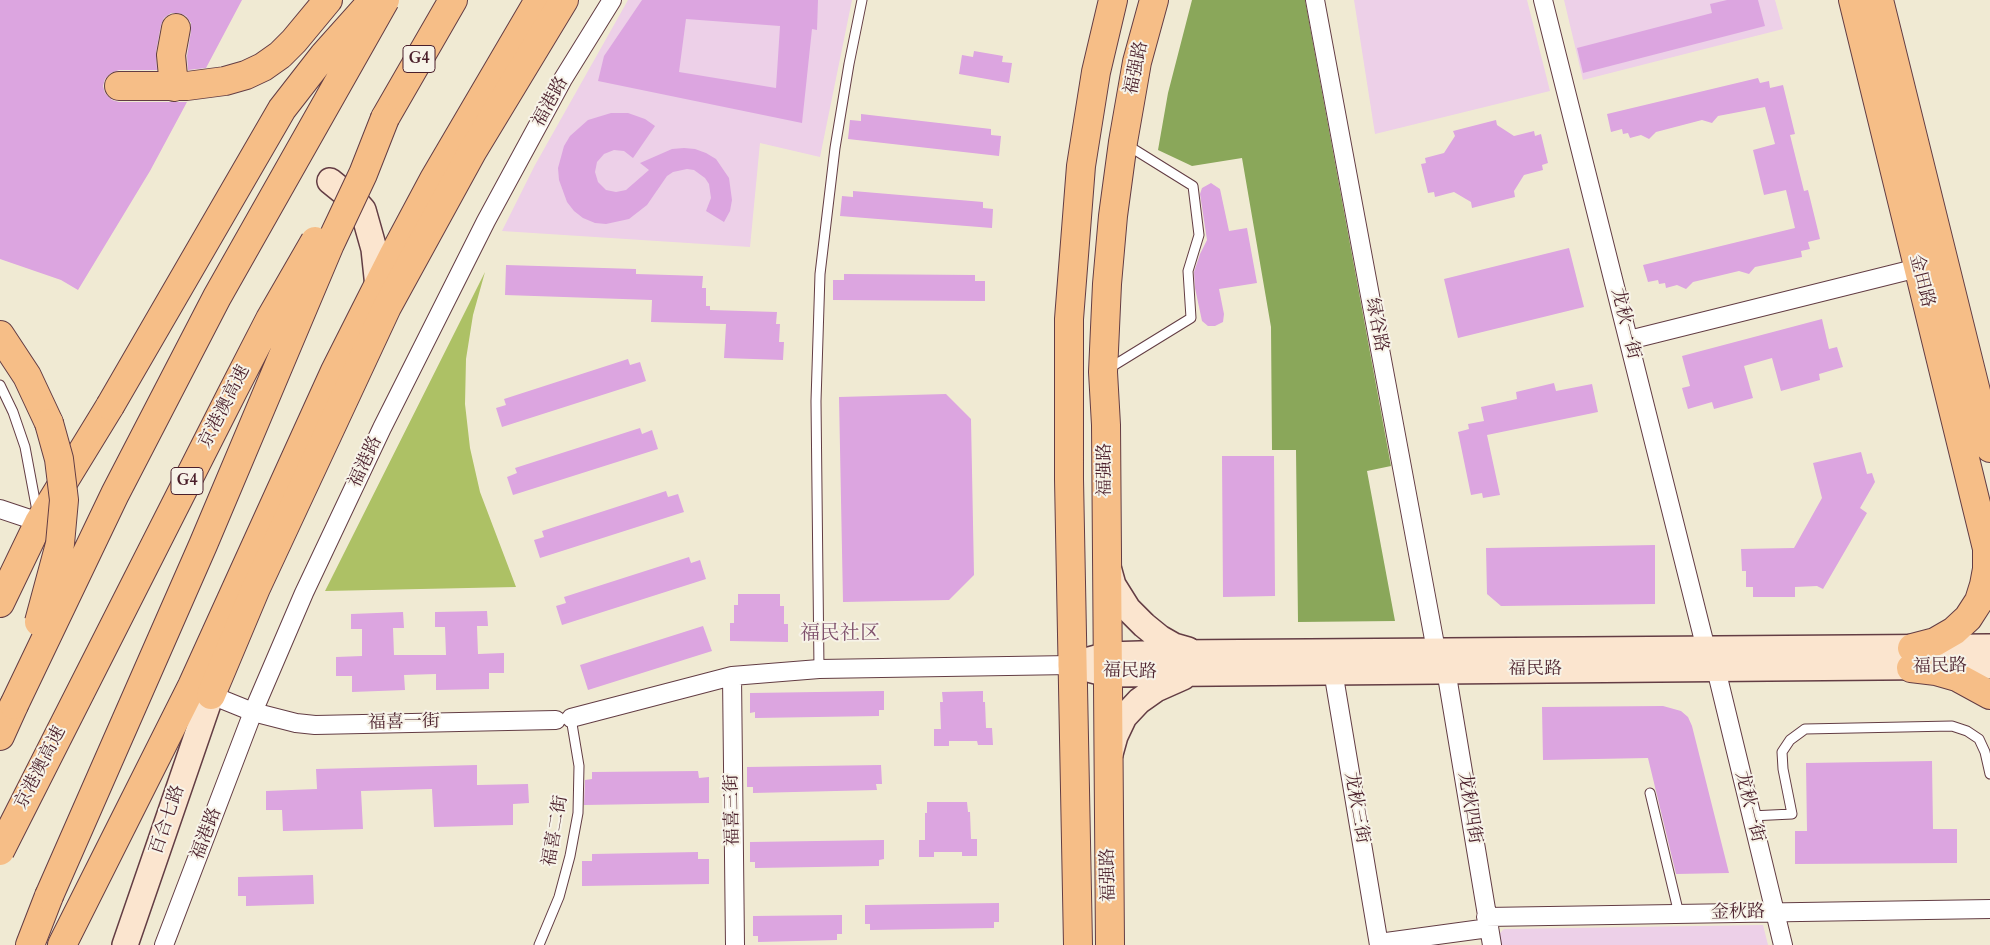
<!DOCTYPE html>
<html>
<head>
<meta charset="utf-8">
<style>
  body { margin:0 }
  canvas { display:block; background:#f0ead3 }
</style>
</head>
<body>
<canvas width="1990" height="945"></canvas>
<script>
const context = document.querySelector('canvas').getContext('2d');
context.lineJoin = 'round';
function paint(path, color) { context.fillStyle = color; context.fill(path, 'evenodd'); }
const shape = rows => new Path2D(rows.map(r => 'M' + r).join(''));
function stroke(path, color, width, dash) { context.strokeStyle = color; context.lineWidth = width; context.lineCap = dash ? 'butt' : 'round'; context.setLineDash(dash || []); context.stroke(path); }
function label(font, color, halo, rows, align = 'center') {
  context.font = font + ' Cardo,"Noto Serif SC",serif'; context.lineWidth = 4; context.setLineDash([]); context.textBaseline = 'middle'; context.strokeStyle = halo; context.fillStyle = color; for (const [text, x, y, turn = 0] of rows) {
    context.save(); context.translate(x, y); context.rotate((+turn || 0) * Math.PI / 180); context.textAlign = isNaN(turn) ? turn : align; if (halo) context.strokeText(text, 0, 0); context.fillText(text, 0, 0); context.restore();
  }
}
paint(shape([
  [628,0,852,0,820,157,760,143,750,247,502,231,535,165],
  [1354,0,1527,0,1550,91,1375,134],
  [1564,0,1775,0,1783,29,1583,80],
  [1763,925,1768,945,1495,945,1494,939,1504,929]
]), '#edd0e8');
paint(shape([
  [485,272,473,315,466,359,465,404,470,448,480,492,516,587,325,591]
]), '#adc165');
paint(shape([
  [1192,0,1305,0,1391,466,1367,471,1395,621,1298,622,1296,450,1272,450,1271,327,1242,158,1192,166,1158,150,1168,93]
]), '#8aa75a');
paint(shape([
  [0,0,242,0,206,68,188,70,187,56,191,31,191,23,186,16,179,13,171,13,164,18,161,25,156,52,157,70,119,70,111,73,105,79,103,86,105,93,112,100,119,102,187,102,150,171,78,290,61,280,0,259],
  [642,0,818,0,817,30,812,29,802,123,598,81,604,56],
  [686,19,780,26,776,88,679,72],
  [1727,0,1758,0,1765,26,1583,73,1577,48,1712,13,1710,4],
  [974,51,1003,56,1002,62,1012,63,1009,83,959,74,962,55,973,57],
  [1758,78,1760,83,1769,81,1770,88,1783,85,1795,134,1790,135,1804,191,1808,190,1820,239,1808,242,1810,249,1801,251,1802,257,1755,267,1749,274,1739,271,1693,282,1686,289,1677,285,1666,288,1665,283,1659,284,1658,280,1648,282,1643,265,1795,228,1786,190,1764,195,1753,150,1775,144,1765,107,1718,116,1712,123,1702,120,1656,132,1649,139,1641,135,1630,138,1628,133,1623,134,1622,129,1611,132,1607,114],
  [611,113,628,113,645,119,655,126,633,158,624,151,614,150,604,154,597,162,595,172,598,182,606,190,616,192,626,190,649,170,640,163,672,149,684,148,695,149,706,153,716,159,729,178,732,200,730,211,724,222,706,211,711,198,709,184,705,178,694,170,687,169,673,172,667,176,647,205,629,219,606,224,595,223,583,218,574,211,567,202,559,180,558,168,564,146,570,136,588,120],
  [861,114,991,129,991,135,1001,136,999,156,848,139,850,120,861,121],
  [1496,120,1497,125,1514,136,1534,131,1535,136,1541,134,1548,163,1542,165,1543,170,1524,175,1514,191,1515,197,1472,208,1471,202,1454,192,1435,197,1434,192,1428,193,1421,164,1426,163,1425,158,1444,153,1455,136,1453,131],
  [1211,183,1220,189,1229,231,1247,228,1257,283,1219,289,1224,314,1223,322,1215,326,1208,326,1202,321,1195,288,1194,272,1200,254,1207,240,1200,194,1202,188],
  [853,191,983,202,983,208,993,209,992,228,840,216,842,196,853,197],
  [1569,248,1584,307,1458,338,1444,279],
  [506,265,636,269,636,274,703,276,702,288,706,288,706,306,710,306,710,310,777,312,776,324,780,324,779,342,784,342,783,360,724,358,726,324,651,322,652,300,505,295],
  [844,274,975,275,975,281,985,281,985,301,833,300,833,280,844,280],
  [1822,319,1829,349,1837,347,1843,367,1819,374,1820,380,1781,391,1772,358,1744,366,1753,398,1714,409,1712,402,1688,409,1682,388,1690,386,1682,356],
  [628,359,630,365,640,362,646,381,502,427,496,408,506,405,504,399],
  [1554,383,1556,391,1592,384,1598,412,1487,435,1500,495,1483,498,1482,493,1471,495,1458,432,1469,429,1468,424,1484,421,1481,407,1517,399,1516,392],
  [946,394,971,419,974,575,949,600,843,602,839,397],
  [640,428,642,434,652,430,658,449,513,495,507,477,517,473,515,468],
  [1861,452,1867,474,1872,473,1875,482,1860,508,1867,513,1823,589,1817,586,1795,587,1795,597,1753,597,1753,587,1746,587,1746,571,1742,571,1741,549,1794,548,1822,498,1813,463],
  [1222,456,1274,456,1275,596,1223,597],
  [666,491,668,497,678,494,684,512,540,558,534,540,544,537,542,531],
  [1655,545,1655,604,1501,606,1487,594,1486,548],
  [689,557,691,563,700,560,706,579,562,625,556,606,566,603,564,597],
  [738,594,780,594,780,606,784,606,784,624,788,624,788,642,730,641,730,623,734,623,734,605,738,605],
  [487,611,488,626,477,626,478,654,504,653,504,673,489,673,489,689,436,690,436,674,404,675,405,690,352,692,352,676,336,676,336,657,362,656,362,629,351,629,351,614,403,612,404,628,393,628,394,655,446,655,445,627,435,627,435,612],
  [703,626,712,651,588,690,580,665],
  [884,691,884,710,879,710,879,716,755,718,755,712,750,713,750,693],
  [983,691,983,702,985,702,986,728,992,728,993,745,978,745,977,741,949,741,949,746,934,746,934,729,941,729,940,702,943,702,942,692],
  [1663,706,1681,711,1688,717,1692,726,1729,873,1676,874,1648,758,1543,760,1542,707],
  [1932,761,1933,829,1957,829,1957,863,1795,864,1795,831,1807,831,1806,763],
  [477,765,477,785,528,784,529,803,513,804,513,825,434,827,432,789,361,791,363,829,283,831,282,810,266,810,266,791,317,789,316,769],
  [881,765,882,784,876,784,877,790,753,793,753,787,747,787,747,767],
  [698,771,699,778,709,777,709,803,584,805,585,780,592,779,592,772],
  [927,802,967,802,968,812,970,812,971,839,977,839,977,856,962,856,962,852,934,852,934,857,919,857,919,840,925,840,925,813,927,813],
  [884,840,884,859,879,860,879,866,755,868,755,862,750,862,750,842],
  [698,852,698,859,709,859,709,884,582,886,582,861,592,861,592,854],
  [313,875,314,904,246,906,246,896,238,896,238,877],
  [999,903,999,922,994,922,994,928,870,930,870,924,865,924,865,905],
  [842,915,842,934,837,934,837,940,758,942,758,936,753,936,753,916]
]), '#dca5e0');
const lane = shape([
  [1108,369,1191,318,1188,271,1199,235,1193,186,1127,145],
  [0,385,13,412,25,447,37,511],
  [819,669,816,401,820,274,835,148,849,64,862,0],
  [1650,793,1679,914],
  [1751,816,1792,814,1783,769,1782,752,1790,740,1805,729,1952,726,1967,731,1979,739,1985,752,1990,774],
  [539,945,559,897,570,856,578,813,579,766,571,718]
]);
const street = shape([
  [1315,0,1436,650],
  [1543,0,1706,649],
  [1629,340,1918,268],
  [0,509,39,522],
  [1716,669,1783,945],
  [1446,670,1492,945],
  [1333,671,1379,945],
  [732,676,735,945],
  [211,695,253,712,296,723,315,725,556,720],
  [571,718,732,676,819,669,1071,665],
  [1486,917,1990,909],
  [1379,943,1489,928],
  [164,945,253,712,304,593,382,428,486,221,563,79,612,0]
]);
const secondary = shape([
  [330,181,356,202,363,210,374,249,378,287],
  [1108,567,1113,585,1128,609,1144,625,1160,638,1174,646,1188,650],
  [1071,665,1107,655,1173,653,1990,647],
  [1088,669,1107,674,1990,666],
  [1110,754,1115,736,1124,717,1139,701,1156,689,1183,677],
  [125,945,211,695]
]);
const primary = shape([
  [1853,0,1990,561],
  [1879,0,1990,448],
  [119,86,187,86,225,81,246,75,263,67,280,55,294,41,328,0],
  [174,87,171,55,176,28],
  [1912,648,1935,642,1954,631,1968,618,1979,601,1984,585,1987,569,1987,549],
  [1911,668,1936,671,1957,677,1990,695],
  [62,945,192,686,335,371,394,254,434,179,539,0],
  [1078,945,1069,479,1069,319,1081,166,1096,72,1113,0],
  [1110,945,1106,425,1103,372,1107,284,1113,216,1123,142,1137,62,1154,0]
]);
const highway = shape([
  [385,118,453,0],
  [0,335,27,376,49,423],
  [0,603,39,522,110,406],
  [211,695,256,588,387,307,472,152,564,0],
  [0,736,14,705],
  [30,945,49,896]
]);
stroke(lane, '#633d44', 11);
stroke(street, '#633d44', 20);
stroke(secondary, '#633d44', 28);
stroke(primary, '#633d44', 30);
stroke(highway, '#633d44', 30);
stroke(lane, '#fff', 9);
stroke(street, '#fff', 18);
stroke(secondary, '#fbe5cf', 25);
stroke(primary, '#f6be87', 28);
stroke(highway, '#f6be87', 28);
const highwayBridge = shape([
  [110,406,282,109,324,55,367,7],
  [39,622,60,544,64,500,59,459,49,423],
  [14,705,115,494,217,297,385,0],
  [0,851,233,391,270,319,315,241],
  [49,896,203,545,330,244,363,174,385,118]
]);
stroke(highwayBridge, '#633d44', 30, []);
stroke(highwayBridge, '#f6be87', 28);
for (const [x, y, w] of [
  [419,59,32],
  [187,481,32]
]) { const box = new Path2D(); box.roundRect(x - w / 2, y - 13.5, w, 27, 4); context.fillStyle = '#f7f3e8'; context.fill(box); stroke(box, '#4a1f2b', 1); }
label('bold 16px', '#4a1f2b', null, [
  ["G4",419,59],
  ["G4",187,481]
]);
label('18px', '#4a1f2b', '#f7f3e8', [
  ["福强路",1137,68,-78],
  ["福港路",551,102,-61],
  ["金田路",1921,281,76],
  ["龙秋一街",1625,324,76],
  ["绿谷路",1376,325,79],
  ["京港澳高速",225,407,-63],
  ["福港路",366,462,-65],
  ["福强路",1106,470,-90],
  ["福民路",1940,667,-1],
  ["福民路",1535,670],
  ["福民路",1130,672,2],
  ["福喜一街",404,723,-1],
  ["京港澳高速",41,768,-63],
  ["龙秋一街",1749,807,76],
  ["龙秋三街",1356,808,80],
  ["龙秋四街",1469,808,81],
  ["福喜三街",733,810,-91],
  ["百合七路",168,820,-71],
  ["福喜二街",556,831,-80],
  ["福港路",207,834,-69],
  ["福强路",1109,875,-91],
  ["金秋路",1738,913,-1]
]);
label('20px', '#7d4e6a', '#f7f3e8', [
  ["福民社区",840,634]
]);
</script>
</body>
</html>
